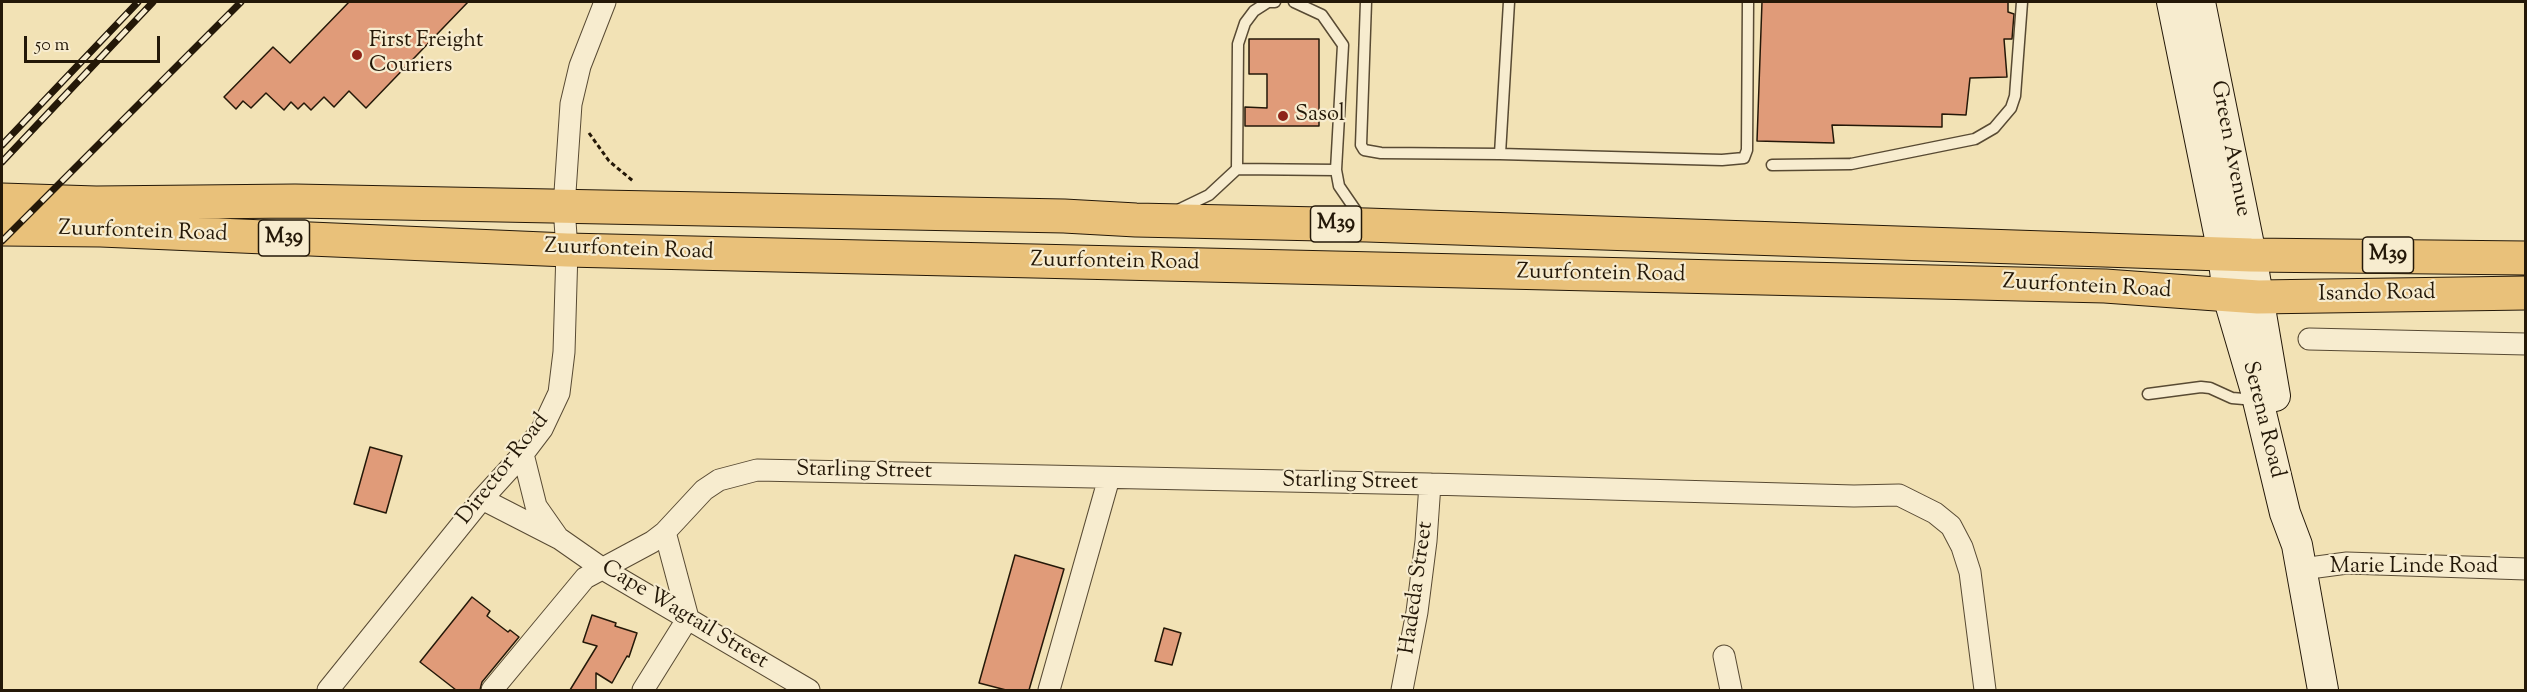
<!DOCTYPE html>
<html>
<head>
<meta charset="utf-8">
<style>
  body { margin:0 }
  #map { position:relative; width:2527px; height:692px; overflow:hidden; background:#f2e2b5; font-family:"Sorts Mill Goudy",serif }
  canvas { display:block }
  .frame { position:absolute; inset:0; border:3px solid #241808; pointer-events:none }
  .scale { position:absolute; left:24px; top:36px; width:136px; height:27px; box-sizing:border-box; border:3px solid #241808; border-top:0; padding-left:8px; font-size:18px; line-height:21px; white-space:nowrap; color:#241808; -webkit-text-stroke:4px #f7eccf; paint-order:stroke }
</style>
</head>
<body>
<div id="map">
<canvas width="2527" height="692"></canvas>
<div class="frame"></div>
<div class="scale">50 m</div>
</div>
<script>
const context = document.querySelector('canvas').getContext('2d');
context.lineJoin = 'round';
function paint(path, color) { context.fillStyle = color; context.fill(path, 'evenodd'); }
const shape = rows => new Path2D(rows.map(r => 'M' + r).join(''));
function stroke(path, color, width, dash) { context.strokeStyle = color; context.lineWidth = width; context.lineCap = dash ? 'butt' : 'round'; context.setLineDash(dash || []); context.stroke(path); }
function label(font, color, halo, rows, align = 'center') {
  context.font = font + ' "Sorts Mill Goudy",serif'; context.lineWidth = 4.5; context.setLineDash([]); context.textBaseline = 'middle'; context.strokeStyle = halo; context.fillStyle = color; for (const [text, x, y, turn = 0] of rows) {
    context.save(); context.translate(x, y); context.rotate((+turn || 0) * Math.PI / 180); context.textAlign = isNaN(turn) ? turn : align; if (halo) context.strokeText(text, 0, 0); context.fillText(text, 0, 0); context.restore();
  }
}
const building = shape([
  [349,2,468,2,366,108,349,91,334,107,324,97,311,110,304,103,298,109,291,102,284,110,266,93,251,108,243,101,236,109,224,97,273,47,290,63,349,2],
  [1762,2,2008,2,2008,12,2014,14,2012,39,2004,39,2007,77,1970,78,1966,115,1942,114,1942,127,1832,125,1834,143,1757,141,1762,2],
  [1249,39,1319,39,1319,126,1245,126,1245,107,1267,108,1267,74,1249,74,1249,39],
  [370,447,402,456,386,513,354,504,370,447],
  [1015,555,1064,569,1029,690,1006,690,979,683,1015,555],
  [472,597,490,611,487,616,508,632,510,630,519,637,482,682,480,690,456,690,420,662,472,597],
  [592,615,616,623,615,626,637,633,629,657,627,656,612,683,596,673,596,690,570,690,597,646,583,642,592,615],
  [1164,628,1181,633,1172,665,1155,661,1164,628]
]);
paint(building, '#e09b79');
stroke(building, '#241808', 1.5);
const lane = shape([
  [1294,2,1322,15,1343,45,1336,170,1339,186,1361,218],
  [1366,2,1361,145,1364,150,1381,153,1500,154,1509,2],
  [1500,154,1722,160,1744,158,1747,150,1748,2],
  [1772,165,1851,164,1975,139,1994,128,2011,108,2015,96,2022,2],
  [1237,169,1336,170],
  [1180,209,1209,195,1237,169,1238,44,1245,23,1254,11,1268,2,1275,2],
  [2148,394,2201,387,2210,388,2232,398,2255,400]
]);
const street = shape([
  [2309,339,2526,344],
  [523,454,536,506,557,536],
  [482,499,560,539,603,569,809,690],
  [2302,569,2347,563,2526,569],
  [1724,656,1731,690],
  [328,690,482,499,523,454,542,429,559,393,564,352,567,250,564,207,571,104,580,66,605,2],
  [492,690,585,578,652,542,665,532,704,490,719,480,757,470,1430,484,1854,496,1899,495,1935,513,1951,526,1962,547,1970,572,1985,690],
  [643,690,688,618,665,532],
  [1049,690,1109,478],
  [1402,690,1417,612,1426,541,1430,484]
]);
const secondary = shape([
  [2172,2,2223,253,2228,296,2255,388,2285,513,2297,545,2323,690],
  [2200,2,2251,255,2275,396]
]);
const primary = shape([
  [2,200,96,203,295,201,1064,216,1136,220,1367,225,2251,255,2526,258],
  [2,229,101,230,567,250,777,255,2105,286,2258,297,2526,293]
]);
stroke(lane, '#584a33', 13);
stroke(street, '#584a33', 23);
stroke(secondary, '#241808', 32);
stroke(primary, '#241808', 35);
stroke(shape([
  [589,133,609,161,633,181]
]), '#241808', 3, [4.5, 3]);
stroke(lane, '#f7eccf', 10);
stroke(street, '#f7eccf', 21);
stroke(secondary, '#f7eccf', 30);
stroke(primary, '#e9c17a', 33);
const rail = shape([
  [2,145,138,2],
  [2,162,153,2],
  [2,241,241,2]
]);
stroke(rail, '#241808', 7);
stroke(rail, '#f7eccf', 4.5, [14]);
for (const [x, y, r, color] of [
  [357,55,6,"#8f2418"],
  [1283,116,6,"#8f2418"]
]) { const dot = new Path2D(); dot.arc(x, y, r, 0, 2 * Math.PI); context.fillStyle = color; context.fill(dot); stroke(dot, '#f7eccf', 2); }
for (const [x, y, w] of [
  [1336,224,51],
  [284,238,51],
  [2388,255,51]
]) { const box = new Path2D(); box.roundRect(x - w / 2, y - 18, w, 36, 4.5); context.fillStyle = '#f7eccf'; context.fill(box); stroke(box, '#241808', 1.5); }
label('bold 21px', '#241808', null, [
  ["M39",1336,224],
  ["M39",284,238],
  ["M39",2388,255]
]);
label('22px', '#241808', '#f7eccf', [
  ["First Freight",369,42],
  ["Couriers",369,67],
  ["Sasol",1295,116]
], 'left');
label('22px', '#241808', '#f7eccf', [
  ["Green Avenue",2229,149,79],
  ["Zuurfontein Road",143,233,2],
  ["Zuurfontein Road",629,251,2],
  ["Zuurfontein Road",1115,263,1],
  ["Zuurfontein Road",1601,275,1],
  ["Zuurfontein Road",2087,288,3],
  ["Isando Road",2377,295,-1],
  ["Serena Road",2262,420,76],
  ["Director Road",504,470,-52],
  ["Starling Street",864,472,1],
  ["Starling Street",1350,483,1],
  ["Marie Linde Road",2414,568],
  ["Hadeda Street",1418,588,-82],
  ["Cape Wagtail Street",684,616,31]
]);
</script>
</body>
</html>
